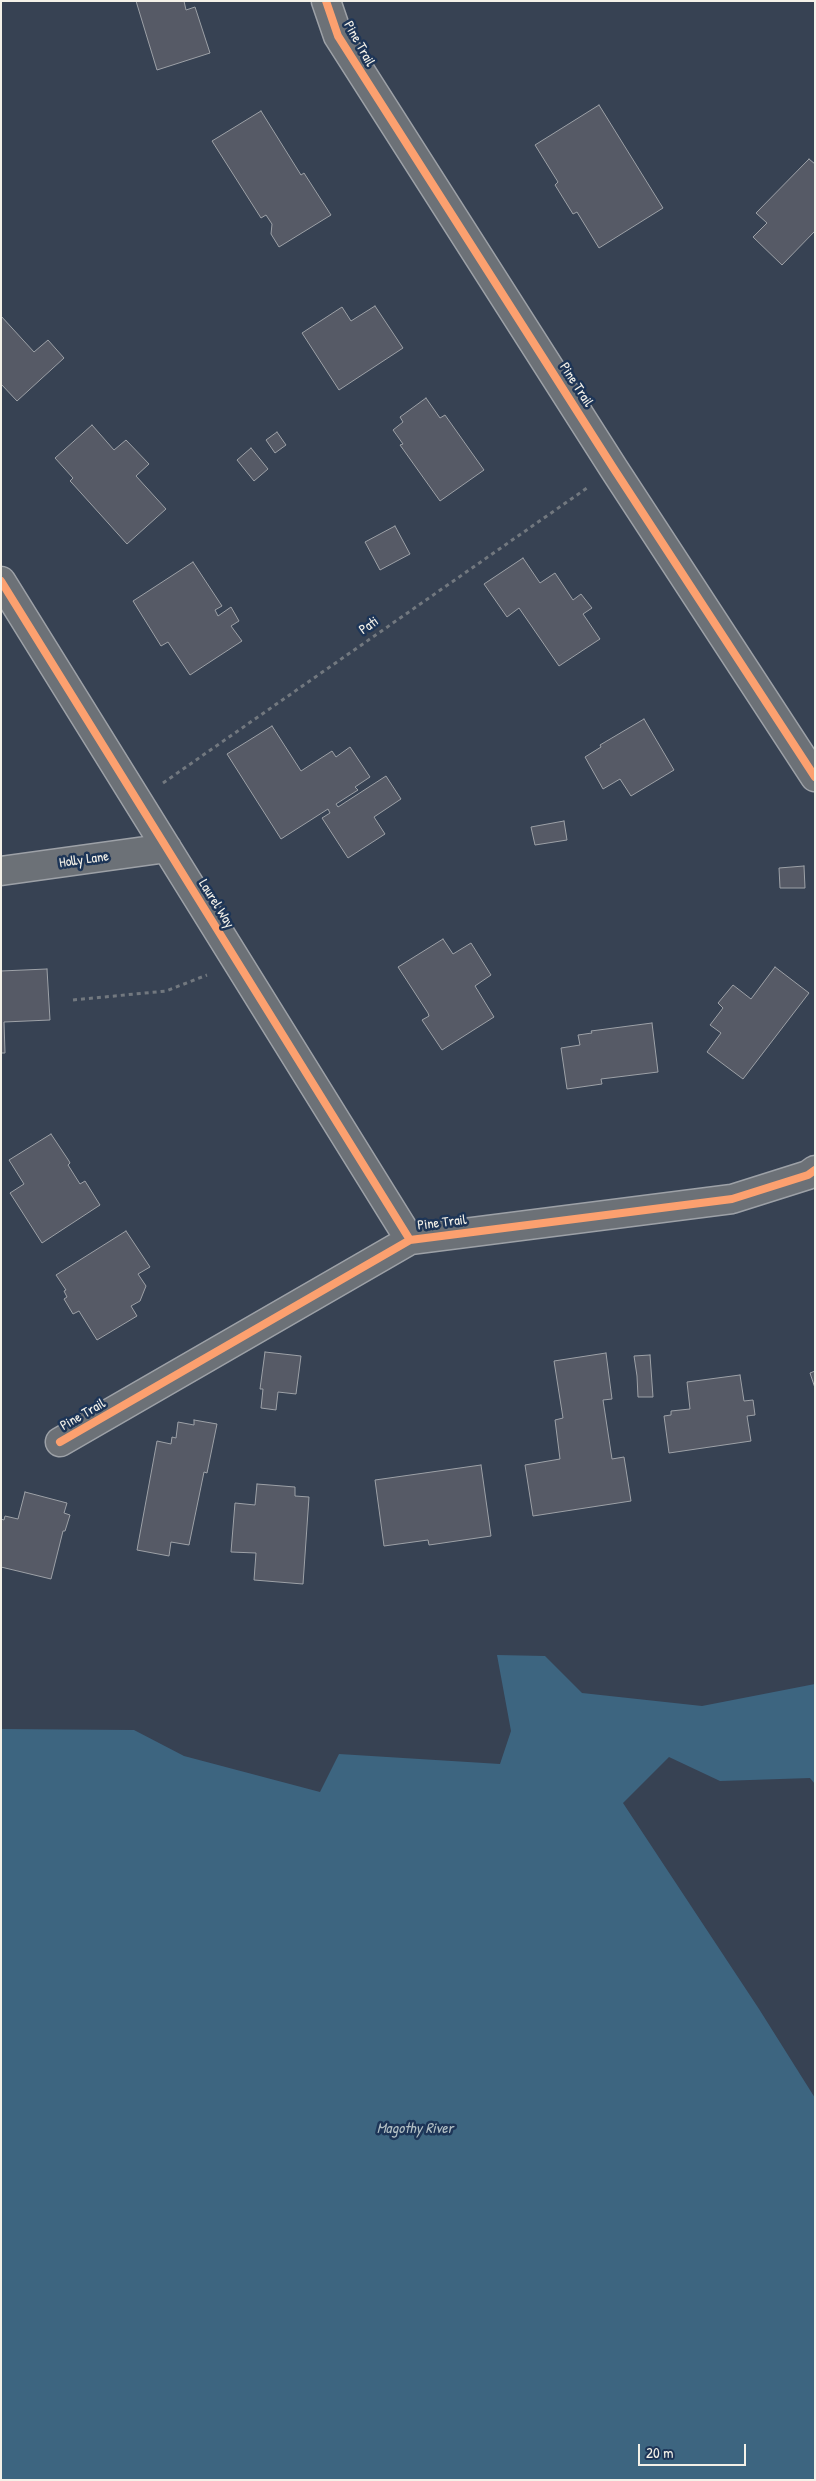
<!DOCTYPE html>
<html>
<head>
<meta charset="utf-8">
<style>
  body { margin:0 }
  #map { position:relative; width:816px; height:2481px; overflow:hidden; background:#374253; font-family:"Patrick Hand",sans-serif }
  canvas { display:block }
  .frame { position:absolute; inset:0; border:2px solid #f4f1e8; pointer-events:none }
  .scale { position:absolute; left:638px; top:2444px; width:108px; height:22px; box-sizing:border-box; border:2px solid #f4f1e8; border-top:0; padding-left:6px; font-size:15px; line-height:18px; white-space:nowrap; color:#f4f1e8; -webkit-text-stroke:4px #1d3557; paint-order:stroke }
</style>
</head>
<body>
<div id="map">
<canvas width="816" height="2481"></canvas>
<div class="frame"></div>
<div class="scale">20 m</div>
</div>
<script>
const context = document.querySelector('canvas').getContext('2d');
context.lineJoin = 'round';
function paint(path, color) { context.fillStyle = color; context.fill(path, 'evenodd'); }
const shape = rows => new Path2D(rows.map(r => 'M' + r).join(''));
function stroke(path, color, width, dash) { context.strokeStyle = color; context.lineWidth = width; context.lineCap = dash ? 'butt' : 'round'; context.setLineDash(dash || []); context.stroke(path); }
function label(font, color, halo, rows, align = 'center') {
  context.font = font + ' "Patrick Hand",sans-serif'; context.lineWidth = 5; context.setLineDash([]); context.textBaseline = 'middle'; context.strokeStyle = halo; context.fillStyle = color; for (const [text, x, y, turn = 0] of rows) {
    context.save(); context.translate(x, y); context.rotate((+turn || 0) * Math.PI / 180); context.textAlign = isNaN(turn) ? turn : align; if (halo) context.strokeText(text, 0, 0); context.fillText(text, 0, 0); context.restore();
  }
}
paint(shape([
  [497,1655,545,1656,582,1693,702,1706,815,1684,815,1784,810,1778,720,1781,669,1757,623,1803,759,2009,815,2098,815,2480,1,2480,1,1729,134,1730,184,1756,320,1792,339,1754,500,1764,511,1731]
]), '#3d6580');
const building = shape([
  [136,1,184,1,186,10,195,7,210,53,157,70,136,1],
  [599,105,663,208,599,248,577,212,573,214,555,185,558,182,535,145,599,105],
  [261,111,301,175,304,173,331,215,279,247,271,234,272,224,266,215,261,218,212,141,261,111],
  [809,159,815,164,815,231,782,265,753,237,767,223,756,213,809,159],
  [375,306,403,348,339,390,302,333,342,307,351,321,375,306],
  [1,316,34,352,48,340,64,358,17,401,1,384,1,316],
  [426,398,440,418,445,415,484,470,440,501,400,445,403,444,393,430,403,422,400,417,426,398],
  [92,425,114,450,126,440,149,464,136,476,166,509,127,544,72,483,70,481,73,478,55,458,92,425],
  [277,432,286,445,275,453,266,440,277,432],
  [251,448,268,469,254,481,237,460,251,448],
  [395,526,410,554,380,570,365,542,395,526],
  [523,558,540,583,555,573,573,600,581,594,592,608,583,614,600,639,559,666,519,608,507,617,484,584,523,558],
  [193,562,222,606,215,610,218,616,231,607,239,621,231,626,242,641,190,675,168,642,161,646,133,601,193,562],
  [644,719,674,770,631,796,620,779,603,789,585,757,601,747,600,745,644,719],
  [272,726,301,771,332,751,336,757,350,747,370,777,355,787,358,790,336,804,338,807,386,776,401,799,374,817,385,834,348,858,322,818,330,813,328,809,281,839,227,754,272,726],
  [564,821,567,840,535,845,531,827,564,821],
  [804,866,805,888,780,888,779,868,804,866],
  [443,939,453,954,471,943,491,975,475,986,494,1017,442,1050,422,1020,429,1016,428,1013,398,967,443,939],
  [775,967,809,993,743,1079,707,1052,721,1033,710,1025,723,1008,718,1003,733,985,751,999,775,967],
  [47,969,50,1020,4,1022,5,1053,1,1053,1,971,47,969],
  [652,1023,658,1072,601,1079,602,1084,567,1089,561,1048,580,1045,578,1035,592,1033,591,1031,652,1023],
  [51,1134,69,1161,70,1163,68,1165,80,1184,85,1181,100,1205,42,1243,10,1193,24,1184,9,1160,51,1134],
  [126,1231,150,1267,138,1274,146,1286,140,1301,131,1306,137,1316,97,1340,79,1311,73,1314,64,1299,67,1297,64,1291,66,1290,56,1275,126,1231],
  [265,1352,301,1356,296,1394,278,1392,276,1410,261,1408,263,1389,260,1389,265,1352],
  [606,1353,612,1399,603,1400,612,1459,624,1457,631,1501,533,1516,525,1465,560,1459,555,1420,563,1418,554,1361,606,1353],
  [650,1355,653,1397,638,1397,637,1376,634,1356,650,1355],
  [815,1371,815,1388,810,1373,815,1371],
  [740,1375,744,1401,753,1400,755,1415,747,1416,751,1441,669,1453,664,1416,671,1415,671,1411,690,1409,687,1382,740,1375],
  [194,1420,217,1424,207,1473,204,1472,189,1545,171,1542,169,1556,137,1550,157,1441,171,1444,172,1437,176,1438,178,1422,194,1425,194,1420],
  [481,1465,491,1536,429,1545,428,1540,384,1546,375,1480,481,1465],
  [257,1484,295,1487,295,1496,309,1497,303,1584,254,1580,256,1553,231,1552,235,1503,255,1505,257,1484],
  [25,1492,67,1503,64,1513,70,1515,65,1531,63,1531,51,1579,1,1567,1,1519,4,1520,5,1516,18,1519,25,1492]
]);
paint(building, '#565a66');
stroke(building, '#9da1a7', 1);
const street = shape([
  [326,1,338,36,614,469,815,777],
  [1,581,410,1240],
  [1,871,167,848],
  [60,1442,410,1240,732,1199,808,1175,815,1170]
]);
stroke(street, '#9da1a7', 31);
stroke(shape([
  [163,783,587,488],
  [73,1000,166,991,207,975]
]), '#72787f', 3, [4, 4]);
stroke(street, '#6c7177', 28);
stroke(shape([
  [326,1,338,36,614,469,815,777],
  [1,581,410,1240],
  [60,1442,410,1240,732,1199,808,1175,815,1170]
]), '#fca06f', 8);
label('14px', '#f4f1e8', '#1d3557', [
  ["Pine Trail",359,44,61],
  ["Pine Trail",576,385,57],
  ["Pati",369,626,-35],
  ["Holly Lane",84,860,-8],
  ["Laurel Way",216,904,58],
  ["Pine Trail",442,1223,-7],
  ["Pine Trail",83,1415,-30]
]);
label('italic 15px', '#b4c1c5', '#1d3557', [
  ["Magothy River",415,2129]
]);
</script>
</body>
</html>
